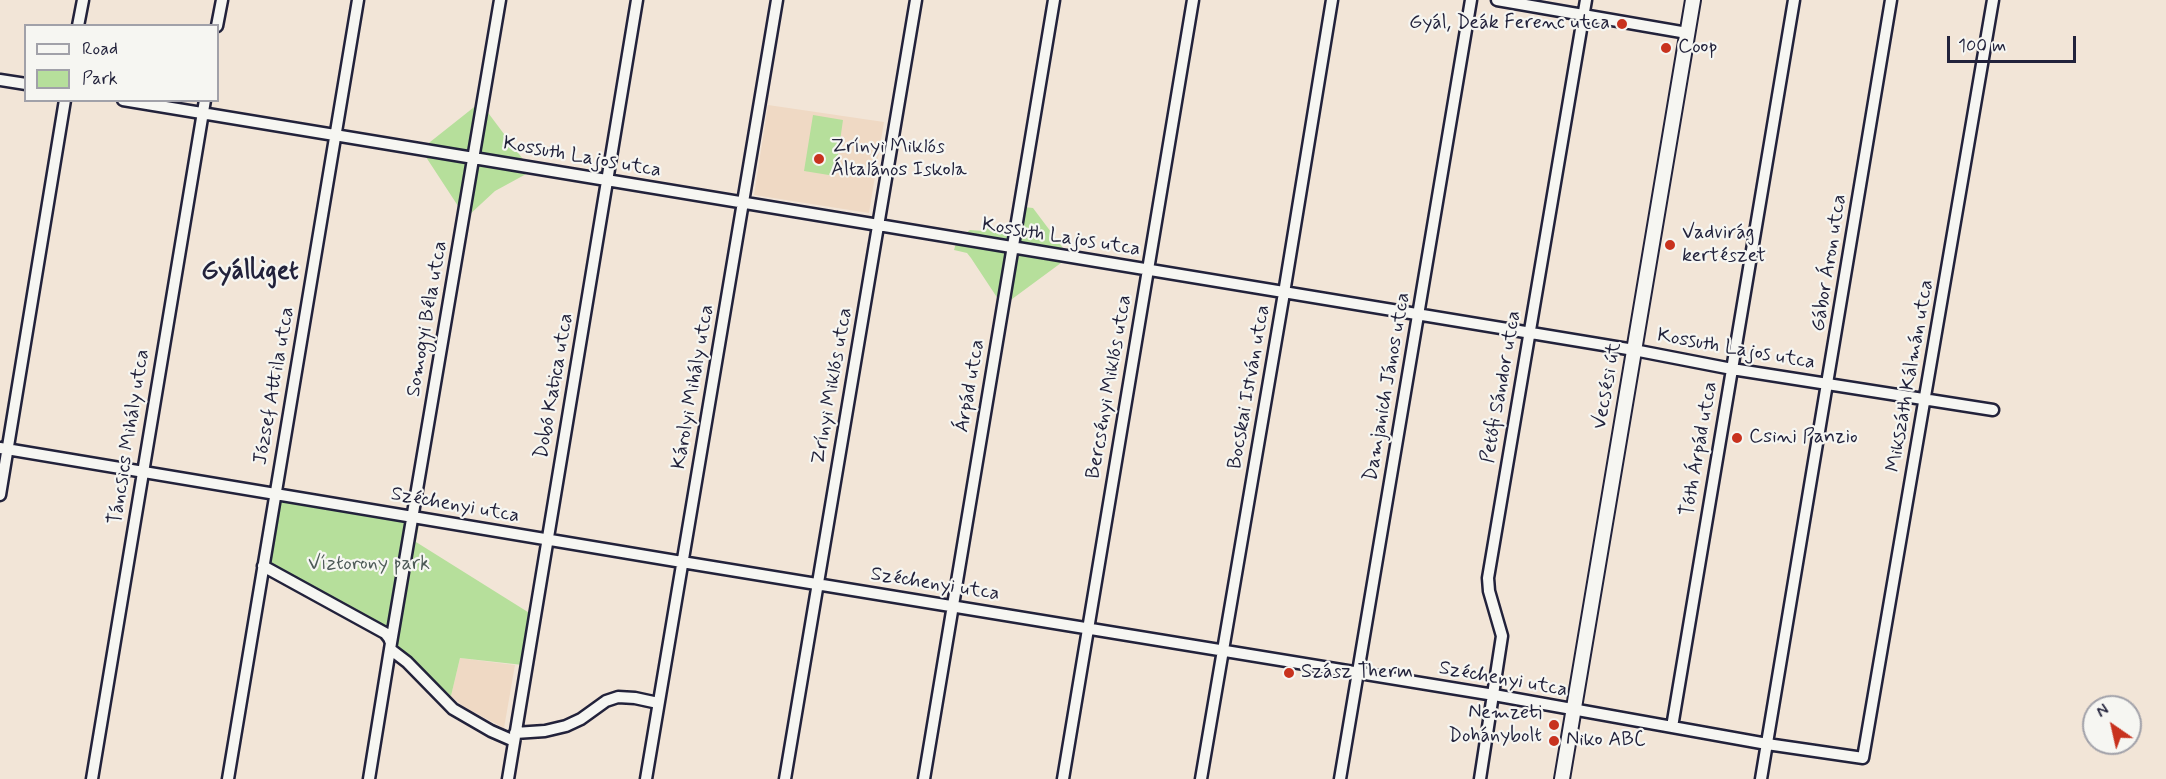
<!DOCTYPE html>
<html>
<head>
<meta charset="utf-8">
<style>
  body { margin:0 }
  #map { position:relative; width:2166px; height:779px; overflow:hidden; background:#f2e5d7; font-family:Mynerve,sans-serif }
  canvas { display:block }
  .legend { position:absolute; left:24px; top:24px; width:195px; height:78px; box-sizing:border-box; background:#f6f6f2; border:2px solid #a1a1a9; margin:0; padding:8px 10px; list-style:none; font-size:18px; color:#22223b }
  .legend li { display:flex; align-items:center; gap:12px; height:30px }
  .legend b { width:30px; border:2px solid #a1a1a9 }
  .north { position:absolute; left:2082px; top:695px; width:60px; height:60px; box-sizing:border-box; background:#f6f6f2; border:2px solid #a1a1a9; border-radius:50%; rotate:326deg; font-size:16px; font-weight:700; line-height:24px; text-align:center; color:#22223b }
  .north::after { content:''; display:block; margin:auto; width:21px; height:27px; background:#c8321e; clip-path:polygon(50% 0,100% 100%,50% 72%,0 100%) }
  .scale { position:absolute; left:1947px; top:36px; width:129px; height:27px; box-sizing:border-box; border:3px solid #22223b; border-top:0; padding-left:8px; font-size:18px; line-height:21px; white-space:nowrap; color:#22223b; -webkit-text-stroke:4px #f6f6f2; paint-order:stroke }
</style>
</head>
<body>
<div id="map">
<canvas width="2166" height="779"></canvas>
<ul class="legend">
<li><b style="height:8px;background:#f6f6f2"></b>Road</li>
<li><b style="height:16px;background:#b6df9b"></b>Park</li>
</ul>
<div class="north">N</div>
<div class="scale">100 m</div>
</div>
<script>
const context = document.querySelector('canvas').getContext('2d');
context.lineJoin = 'round';
function paint(path, color) { context.fillStyle = color; context.fill(path, 'evenodd'); }
const shape = rows => new Path2D(rows.map(r => 'M' + r).join(''));
function stroke(path, color, width, dash) { context.strokeStyle = color; context.lineWidth = width; context.lineCap = dash ? 'butt' : 'round'; context.setLineDash(dash || []); context.stroke(path); }
function label(font, color, halo, rows, align = 'center') {
  context.font = font + ' Mynerve,sans-serif'; context.lineWidth = 4.5; context.setLineDash([]); context.textBaseline = 'middle'; context.strokeStyle = halo; context.fillStyle = color; for (const [text, x, y, turn = 0] of rows) {
    context.save(); context.translate(x, y); context.rotate((+turn || 0) * Math.PI / 180); context.textAlign = isNaN(turn) ? turn : align; if (halo) context.strokeText(text, 0, 0); context.fillText(text, 0, 0); context.restore();
  }
}
paint(shape([
  [768,105,884,122,869,213,754,195],
  [460,658,515,665,504,728,464,707,451,696]
]), '#efd9c4');
paint(shape([
  [478,104,471,148,465,152,425,146],
  [486,110,525,162,481,155,478,150],
  [813,115,843,120,835,176,804,171],
  [424,154,462,161,466,166,460,209],
  [479,164,528,173,495,191,468,216,476,167],
  [1024,207,1033,208,1066,252,1022,245,1019,241],
  [991,226,1011,230,1010,238,1005,242,963,235,970,230,983,231],
  [956,243,1002,251,1006,256,1000,302,971,258,967,253,954,250],
  [1019,254,1065,260,1008,302,1014,258],
  [277,498,419,524,416,542,531,614,523,665,460,658,451,696,396,646,397,637,267,564]
]), '#b6df9b');
const minor = shape([
  [1497,0,1687,33],
  [78,26,83,0],
  [217,26,222,0],
  [0,80,26,84],
  [123,100,1634,350,1732,369,1993,410],
  [0,448,682,562,1494,695,1767,744,1863,758,1993,0],
  [0,495,65,100],
  [263,566,385,633,389,638,391,643,369,779],
  [391,643,500,0],
  [390,649,407,662,453,709,491,731,514,741],
  [1672,727,1794,0],
  [515,733,545,731,566,726,581,719,606,701,618,697,635,698,658,703],
  [92,779,205,100],
  [228,779,358,0],
  [508,779,637,0],
  [646,779,777,0],
  [785,779,916,0],
  [924,779,1054,0],
  [1063,779,1193,0],
  [1201,779,1284,293,1332,0],
  [1340,779,1471,0],
  [1480,779,1502,636,1489,591,1488,578,1586,0],
  [1761,779,1891,0]
]);
const major = shape([
  [1562,779,1693,0]
]);
stroke(minor, '#22223b', 15);
stroke(major, '#22223b', 18);
stroke(minor, '#f6f6f2', 10);
stroke(major, '#f6f6f2', 14);
for (const [x, y, r, color] of [
  [1622,24,6,"#c8321e"],
  [1666,48,6,"#c8321e"],
  [819,159,6,"#c8321e"],
  [1670,245,6,"#c8321e"],
  [1737,438,6,"#c8321e"],
  [1289,673,6,"#c8321e"],
  [1554,725,6,"#c8321e"],
  [1554,741,6,"#c8321e"]
]) { const dot = new Path2D(); dot.arc(x, y, r, 0, 2 * Math.PI); context.fillStyle = color; context.fill(dot); stroke(dot, '#f6f6f2', 2); }
label('20px', '#22223b', '#f6f6f2', [
  ["Gyál, Deák Ferenc utca",1610,24,"right"],
  ["Coop",1678,48],
  ["Zrínyi Miklós",831,148],
  ["Általános Iskola",831,171],
  ["Vadvirág",1682,234],
  ["kertészet",1682,257],
  ["Csini Panzio",1749,438],
  ["Szász Therm",1301,673],
  ["Nemzeti",1542,714,"right"],
  ["Dohánybolt",1542,737,"right"],
  ["Niko ABC",1566,741]
], 'left');
label('20px', '#22223b', '#f6f6f2', [
  ["Kossuth Lajos utca",582,158,10],
  ["Kossuth Lajos utca",1061,238,9],
  ["Gábor Áron utca",1830,263,-81],
  ["Somogyi Béla utca",428,319,-80],
  ["Kossuth Lajos utca",1736,350,10],
  ["Mikszáth Kálmán utca",1911,376,-80],
  ["József Attila utca",275,386,-80],
  ["Dobó Katica utca",555,386,-80],
  ["Zrínyi Miklós utca",833,386,-80],
  ["Árpád utca",971,386,-80],
  ["Vecsési út",1608,386,-80],
  ["Károlyi Mihály utca",694,387,-80],
  ["Bercsényi Miklós utca",1110,387,-80],
  ["Bocskai István utca",1250,387,-80],
  ["Damjanich János utca",1388,387,-80],
  ["Petőfi Sándor utca",1502,387,-80],
  ["Táncsics Mihály utca",130,437,-81],
  ["Tóth Árpád utca",1700,449,-80],
  ["Széchenyi utca",455,506,10],
  ["Széchenyi utca",935,585,9],
  ["Széchenyi utca",1503,680,10]
]);
label('20px', '#4e5b58', '#f6f6f2', [
  ["Víztorony park",369,565]
]);
label('bold 26px', '#22223b', '#f6f6f2', [
  ["Gyálliget",250,273]
]);
</script>
</body>
</html>
